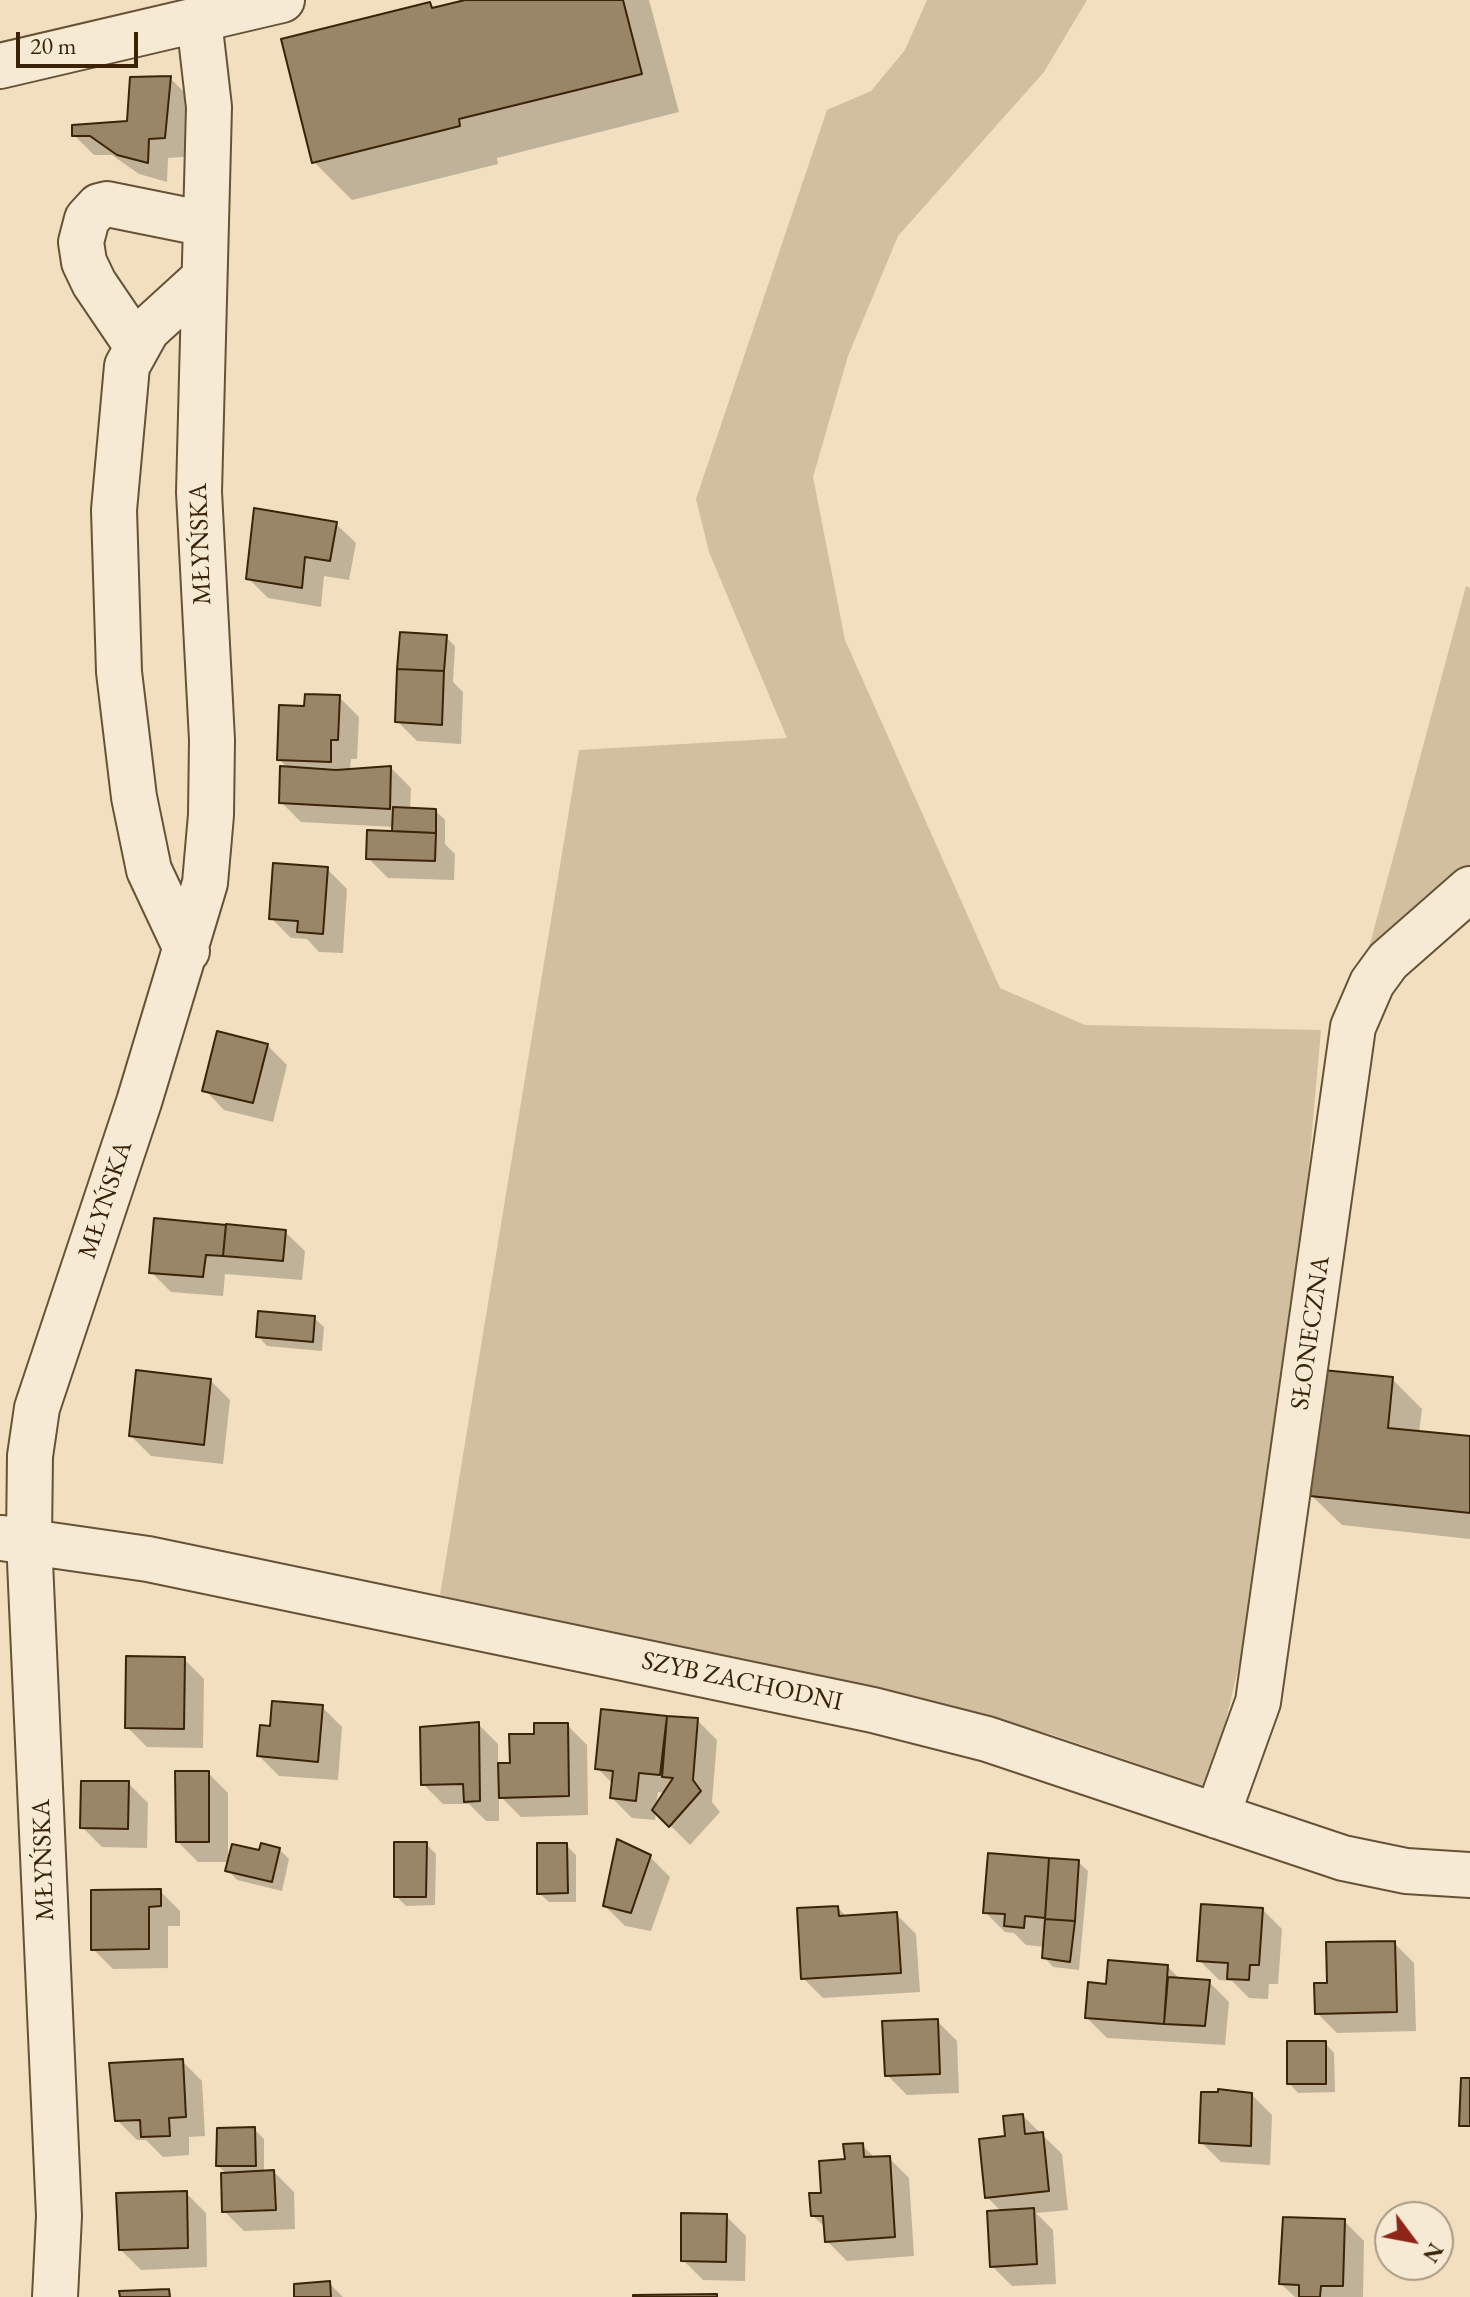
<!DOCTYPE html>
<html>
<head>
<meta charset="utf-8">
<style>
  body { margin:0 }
  #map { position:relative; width:1470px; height:2297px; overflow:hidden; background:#f1dfbf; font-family:"EB Garamond",serif }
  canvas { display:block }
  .north { position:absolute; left:1374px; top:2201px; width:80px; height:80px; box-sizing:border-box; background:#f6ead5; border:2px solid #ab9a83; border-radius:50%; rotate:122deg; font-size:22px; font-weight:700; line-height:32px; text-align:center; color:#3a2307 }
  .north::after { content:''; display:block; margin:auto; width:28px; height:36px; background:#8f2418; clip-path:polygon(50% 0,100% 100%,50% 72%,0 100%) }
  .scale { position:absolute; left:16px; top:32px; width:122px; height:36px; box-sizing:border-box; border:4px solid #3a2307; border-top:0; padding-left:10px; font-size:24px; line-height:28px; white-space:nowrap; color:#3a2307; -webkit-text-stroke:6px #f6ead5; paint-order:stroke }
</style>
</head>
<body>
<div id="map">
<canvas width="1470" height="2297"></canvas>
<div class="north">N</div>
<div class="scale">20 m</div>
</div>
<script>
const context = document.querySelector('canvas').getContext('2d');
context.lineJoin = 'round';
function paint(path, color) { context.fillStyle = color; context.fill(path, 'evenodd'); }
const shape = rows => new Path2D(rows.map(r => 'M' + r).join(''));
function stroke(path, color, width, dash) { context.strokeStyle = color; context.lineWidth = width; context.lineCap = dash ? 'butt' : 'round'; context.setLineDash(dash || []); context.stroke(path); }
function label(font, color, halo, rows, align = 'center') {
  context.font = font + ' "EB Garamond",serif'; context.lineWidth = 6; context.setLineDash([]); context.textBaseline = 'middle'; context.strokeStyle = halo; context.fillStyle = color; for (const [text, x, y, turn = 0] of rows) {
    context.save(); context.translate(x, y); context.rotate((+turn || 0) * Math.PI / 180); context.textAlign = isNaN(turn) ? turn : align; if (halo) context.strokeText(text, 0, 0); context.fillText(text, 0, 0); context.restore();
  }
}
paint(shape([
  [927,0,1087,0,1044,72,898,236,848,356,813,477,845,640,1000,988,1085,1025,1321,1030,1303,1233,1253,1606,1210,1788,1050,1734,440,1595,579,750,787,738,709,552,696,499,827,110,871,91,905,50],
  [1466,586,1470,588,1470,878,1367,955]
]), '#d2bfa0');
paint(shape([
  [473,0,649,0,679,112,497,158,498,164,352,200,314,162,429,4,435,10],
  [170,78,190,98,184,157,168,158,167,182,139,174,112,155,94,155,74,135,128,123],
  [336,524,356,543,349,580,324,576,321,607,268,598,248,578],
  [446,637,455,646,453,682,463,692,461,744,417,741,397,721],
  [339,697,359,717,357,759,351,759,350,771,391,768,411,788,410,810,436,811,445,820,445,844,455,854,454,880,388,878,368,858,394,833,394,827,301,822,281,802,289,769,279,759,306,708],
  [327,869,347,889,343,953,319,952,307,939,291,938,271,918],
  [267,1045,287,1065,273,1122,224,1110,205,1090],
  [156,1220,285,1232,305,1251,302,1280,225,1274,223,1296,171,1292,151,1272],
  [314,1318,324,1327,322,1351,267,1346,258,1336],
  [1392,1379,1422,1409,1419,1433,1470,1438,1470,1539,1342,1525,1312,1496],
  [210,1380,230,1400,223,1464,151,1456,131,1436],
  [184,1659,204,1679,203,1748,147,1747,127,1727],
  [322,1707,342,1727,338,1780,279,1776,259,1756,272,1728],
  [603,1712,697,1720,717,1740,712,1802,720,1812,690,1845,656,1811,655,1820,632,1818,612,1798,614,1785,597,1768],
  [658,1792,666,1793,656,1807],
  [478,1724,498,1744,498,1765,512,1765,536,1736,567,1725,587,1745,588,1815,521,1817,499,1795,499,1821,486,1821,469,1804,443,1804,423,1784],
  [208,1773,228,1793,228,1861,279,1849,289,1859,282,1891,237,1880,228,1870,230,1862,198,1862,178,1842],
  [128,1783,148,1803,147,1848,102,1847,82,1827],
  [426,1844,436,1854,435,1905,406,1906,396,1896],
  [566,1845,576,1855,576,1902,549,1902,539,1893],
  [990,1855,1078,1862,1088,1871,1079,1970,1053,1967,1044,1957,1045,1947,1026,1945,1014,1933,1005,1932,985,1912],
  [650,1857,670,1877,651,1931,625,1926,605,1906],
  [160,1891,180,1911,180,1926,168,1926,168,1968,113,1969,93,1949],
  [838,1908,847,1917,896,1914,916,1934,920,1992,823,1998,803,1978],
  [1262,1909,1282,1929,1278,1984,1269,1984,1268,1999,1249,1998,1232,1981,1219,1980,1199,1960],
  [1394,1943,1414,1963,1416,2031,1337,2033,1317,2013],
  [1167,1966,1181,1980,1209,1982,1229,2002,1225,2045,1107,2038,1087,2018,1108,1986],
  [937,2021,957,2041,959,2093,907,2095,887,2075],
  [1325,2043,1334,2053,1335,2092,1298,2093,1289,2083],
  [182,2061,202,2081,205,2136,189,2137,189,2155,163,2157,146,2140,137,2140,117,2120],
  [1220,2094,1252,2095,1272,2115,1270,2165,1221,2162,1201,2142],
  [1023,2116,1062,2154,1068,2210,1036,2213,1053,2230,1056,2284,1012,2286,992,2266,1002,2212,987,2197,1008,2138],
  [254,2129,264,2139,264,2173,274,2172,294,2192,295,2229,244,2231,224,2211,227,2174,218,2166],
  [862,2145,876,2159,889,2158,909,2178,914,2256,847,2261,827,2241,826,2228,812,2215,823,2195],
  [186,2193,206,2213,207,2267,141,2270,121,2250],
  [726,2216,746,2236,745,2281,703,2280,683,2260],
  [1344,2221,1364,2241,1363,2297,1295,2297,1281,2284],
  [329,2283,343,2297,296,2297]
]), '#0003');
const building = shape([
  [465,0,623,0,642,74,459,119,460,126,312,163,281,39,430,2,432,8,465,0],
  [171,76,165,138,149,139,148,163,117,155,90,136,72,136,72,125,127,121,130,77,171,76],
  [254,508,337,522,330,561,305,557,302,588,246,579,254,508],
  [400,632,447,635,444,671,397,669,400,632],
  [397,669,444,671,442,725,395,722,397,669],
  [305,694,340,695,338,740,331,740,331,762,277,760,279,705,304,706,305,694],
  [280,766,336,770,391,766,390,809,279,803,280,766],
  [393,807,436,809,436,833,392,831,393,807],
  [367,830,436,833,435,861,366,859,367,830],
  [273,863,328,867,323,934,297,932,298,921,269,919,273,863],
  [217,1031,268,1044,253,1103,202,1091,217,1031],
  [154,1218,226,1225,223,1256,206,1255,203,1277,149,1273,154,1218],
  [226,1224,286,1230,283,1261,223,1256,226,1224],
  [258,1311,315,1316,313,1342,256,1337,258,1311],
  [136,1370,211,1379,204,1445,129,1436,136,1370],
  [1323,1370,1393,1377,1388,1428,1470,1436,1470,1513,1310,1496,1323,1370],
  [126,1656,185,1657,184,1729,125,1728,126,1656],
  [272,1701,323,1705,318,1762,257,1756,260,1725,270,1726,272,1701],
  [601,1709,667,1716,660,1775,639,1773,636,1801,610,1798,613,1771,595,1769,601,1709],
  [667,1716,698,1718,693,1780,701,1791,669,1827,652,1810,673,1778,662,1777,667,1716],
  [479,1722,480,1801,464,1802,463,1784,421,1785,420,1727,479,1722],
  [534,1723,568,1723,569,1796,499,1798,498,1763,510,1763,509,1734,534,1734,534,1723],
  [175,1771,209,1771,209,1842,176,1842,175,1771],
  [81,1781,129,1781,128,1829,80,1828,81,1781],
  [617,1839,651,1855,631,1913,603,1906,617,1839],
  [394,1842,427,1842,426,1897,394,1897,394,1842],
  [261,1843,280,1848,272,1882,225,1871,232,1844,259,1850,261,1843],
  [537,1843,567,1843,568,1893,537,1894,537,1843],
  [988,1853,1049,1858,1045,1918,1025,1916,1024,1928,1004,1926,1005,1914,983,1913,988,1853],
  [1049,1858,1079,1860,1075,1921,1045,1919,1049,1858],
  [161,1889,161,1906,149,1907,149,1949,91,1950,91,1890,161,1889],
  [1201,1904,1263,1908,1259,1965,1250,1965,1249,1980,1227,1979,1228,1963,1197,1961,1201,1904],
  [838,1906,839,1916,897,1912,901,1973,801,1979,797,1908,838,1906],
  [1045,1919,1075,1921,1070,1962,1042,1958,1045,1919],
  [1395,1941,1397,2012,1315,2014,1314,1983,1327,1983,1326,1942,1395,1941],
  [1108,1960,1168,1965,1164,2024,1085,2018,1088,1982,1106,1984,1108,1960],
  [1168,1977,1210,1980,1205,2026,1164,2024,1168,1977],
  [938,2019,940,2074,885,2076,882,2021,938,2019],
  [1287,2041,1326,2041,1326,2084,1287,2084,1287,2041],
  [183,2059,186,2117,169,2118,170,2136,141,2137,140,2120,115,2121,109,2063,183,2059],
  [1461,2078,1470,2078,1470,2126,1459,2126,1461,2078],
  [1218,2089,1252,2093,1251,2146,1199,2143,1201,2092,1218,2092,1218,2089],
  [1023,2114,1025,2134,1043,2132,1049,2191,985,2198,979,2139,1005,2136,1003,2116,1023,2114],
  [255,2127,256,2166,216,2166,217,2128,255,2127],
  [863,2143,864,2157,890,2156,895,2237,825,2242,823,2216,811,2216,809,2193,821,2193,819,2161,845,2159,843,2144,863,2143],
  [274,2170,276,2210,222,2212,221,2173,274,2170],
  [187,2191,188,2248,119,2250,116,2193,187,2191],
  [1034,2208,1037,2264,990,2267,987,2211,1034,2208],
  [681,2213,727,2214,726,2262,681,2261,681,2213],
  [1283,2217,1345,2219,1343,2286,1321,2286,1320,2297,1299,2297,1299,2285,1279,2284,1283,2217],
  [330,2281,331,2297,294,2297,294,2284,330,2281],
  [169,2289,170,2297,120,2297,119,2291,169,2289],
  [717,2294,717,2297,633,2297,633,2295,717,2294]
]);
paint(building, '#998567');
stroke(building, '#3a2307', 2);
const minor = shape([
  [0,66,282,0],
  [136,345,94,283,84,262,81,242,87,219,99,206,107,204,206,224],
  [187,951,149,870,134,797,119,672,114,510,127,366,147,330,204,278],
  [2,1538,148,1559,873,1710,987,1739,1343,1858,1406,1871,1470,1875],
  [1217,1816,1258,1702,1353,1027,1372,983,1388,961,1470,889],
  [55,2297,59,2216,29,1539,30,1456,37,1408,139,1102,205,883,211,815,212,740,199,492,209,107,199,20]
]);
stroke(minor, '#685235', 48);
stroke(minor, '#f6ead5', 44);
label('26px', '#3a2307', '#f6ead5', [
  ["MŁYŃSKA",201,544,-92],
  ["MŁYŃSKA",106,1200,-72],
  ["SŁONECZNA",1311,1333,-82],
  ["SZYB ZACHODNI",742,1682,12],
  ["MŁYŃSKA",44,1860,-92]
]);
</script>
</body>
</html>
